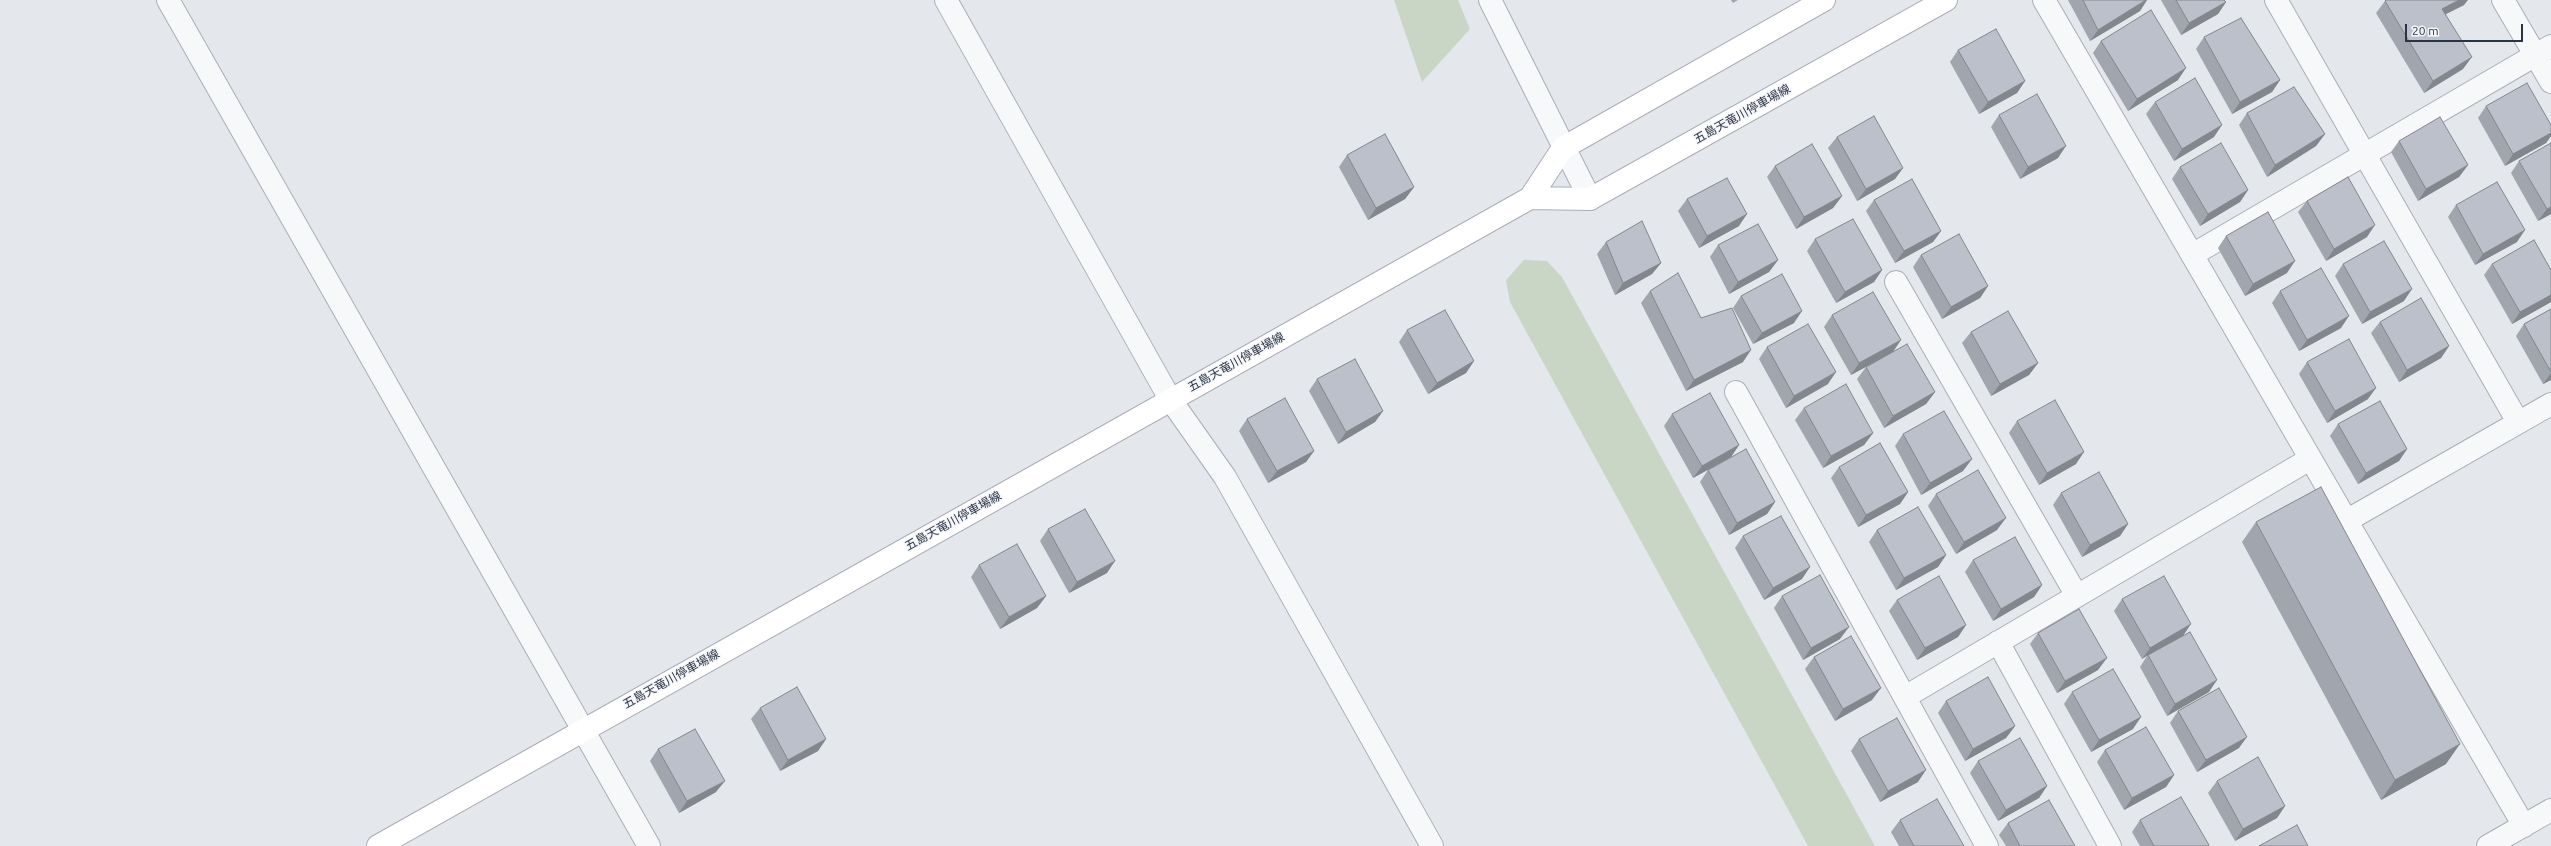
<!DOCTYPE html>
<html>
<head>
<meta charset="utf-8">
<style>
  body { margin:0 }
  #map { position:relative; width:2551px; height:846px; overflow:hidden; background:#e4e7ec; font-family:Ubuntu,sans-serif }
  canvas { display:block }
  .scale { position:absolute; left:2405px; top:24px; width:118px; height:18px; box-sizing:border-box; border:2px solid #2b3445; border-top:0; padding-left:5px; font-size:12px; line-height:14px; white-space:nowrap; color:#2b3445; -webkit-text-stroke:3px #f4f6f9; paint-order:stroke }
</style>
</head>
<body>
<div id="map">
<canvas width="2551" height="846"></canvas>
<div class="scale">20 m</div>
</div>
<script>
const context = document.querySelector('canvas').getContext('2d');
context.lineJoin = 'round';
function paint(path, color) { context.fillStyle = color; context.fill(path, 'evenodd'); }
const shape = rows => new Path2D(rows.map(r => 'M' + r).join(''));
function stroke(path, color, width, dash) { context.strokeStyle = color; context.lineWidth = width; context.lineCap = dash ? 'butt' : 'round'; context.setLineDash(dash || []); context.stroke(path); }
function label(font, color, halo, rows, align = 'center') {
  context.font = font + ' Ubuntu,"Noto Sans JP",sans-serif'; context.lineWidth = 3; context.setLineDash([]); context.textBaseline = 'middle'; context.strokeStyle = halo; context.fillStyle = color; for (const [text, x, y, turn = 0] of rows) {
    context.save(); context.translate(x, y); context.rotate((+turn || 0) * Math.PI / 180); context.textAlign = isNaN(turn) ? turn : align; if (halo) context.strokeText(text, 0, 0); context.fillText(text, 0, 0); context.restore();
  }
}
paint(shape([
  [1394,0,1458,0,1470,29,1422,82],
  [1524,260,1547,261,1562,277,1875,846,1808,846,1510,302,1506,280]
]), '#c9d6c5');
const street = shape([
  [168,0,649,846],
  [946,0,1170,399,1225,477,1432,846],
  [1490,0,1590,199],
  [2044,0,2524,826],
  [2276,0,2518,422],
  [2503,0,2551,82],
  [2192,255,2551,46],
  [1896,282,2077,596],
  [1736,392,1987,846],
  [2346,521,2551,404],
  [1998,642,2110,846],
  [1905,697,2310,459],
  [2488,846,2551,810]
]);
const secondary = shape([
  [1530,198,1590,199,1946,0],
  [378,846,1530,198,1563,148,1824,0]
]);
stroke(street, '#a9aeb7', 24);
stroke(secondary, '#a9aeb7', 24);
stroke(street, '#f7f8fa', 22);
stroke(secondary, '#fff', 22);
paint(shape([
  [1731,0,1738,0,1733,3],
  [2068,0,2147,0,2140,11,2090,41],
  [2161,0,2224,0,2226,2,2218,14,2181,35],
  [2385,1,2464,5,2446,14,2463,69,2424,93,2376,13],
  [2204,37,2280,80,2272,92,2232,114,2196,49],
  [2101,41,2178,80,2128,111,2093,53],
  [1958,50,2025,81,2017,93,1979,114,1950,62],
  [2155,102,2214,137,2174,161,2146,114],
  [2486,106,2551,125,2551,136,2546,143,2505,166,2478,118],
  [2247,113,2325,134,2316,146,2267,177,2239,125],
  [1999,115,2058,158,2020,179,1991,127],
  [1837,137,1903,168,1895,179,1857,201,1828,148],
  [2399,141,2468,165,2459,177,2418,201,2391,152],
  [1347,155,1414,187,1405,199,1368,220,1339,167],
  [2519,161,2551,214,2538,221,2511,173],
  [1775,166,1842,196,1833,208,1796,229,1767,177],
  [2180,167,2248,190,2240,202,2200,226,2172,179],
  [1687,199,1739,226,1699,248,1678,211],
  [1874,200,1941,231,1933,242,1895,263,1866,211],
  [2307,201,2367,237,2326,261,2298,212],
  [2456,205,2517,242,2475,265,2448,217],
  [2226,236,2287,273,2245,296,2218,248],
  [1815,239,1882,270,1874,282,1836,303,1807,251],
  [1606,242,1661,263,1652,274,1615,295,1597,254],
  [1718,245,1778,260,1769,272,1729,294,1710,257],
  [1921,255,1988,286,1980,298,1942,319,1913,267],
  [2343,264,2404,301,2362,324,2335,276],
  [2492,264,2551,295,2551,302,2512,324,2484,275],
  [1650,291,1701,318,1743,362,1686,391,1641,303],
  [2280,291,2341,328,2299,351,2272,303],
  [1741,296,1794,323,1753,344,1733,308],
  [2551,309,2551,380,2543,384,2516,336,2524,324],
  [1832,315,1893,352,1851,375,1824,327],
  [2380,322,2449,346,2441,358,2399,382,2371,333],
  [1407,330,1474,361,1466,373,1428,394,1399,342],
  [1971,332,2038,363,2029,375,1991,396,1962,343],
  [1767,347,1828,384,1786,408,1759,359],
  [2307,362,2368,399,2327,423,2299,374],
  [1866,367,1935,392,1926,404,1884,428,1857,379],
  [1317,379,1383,411,1375,422,1338,444,1309,391],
  [1804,408,1873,433,1864,445,1823,468,1795,420],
  [1672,414,1739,445,1731,457,1693,478,1664,426],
  [1247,419,1314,451,1306,462,1268,483,1239,431],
  [2017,421,2076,464,2039,485,2009,433],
  [2338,424,2407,449,2399,461,2358,484,2330,436],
  [1903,434,1963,471,1921,495,1895,446],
  [1839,467,1908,492,1900,504,1858,527,1831,478],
  [1708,470,1775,502,1767,514,1729,535,1700,482],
  [2061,493,2128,524,2120,536,2082,557,2053,505],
  [1936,494,1997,530,1956,554,1928,506],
  [2256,522,2446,764,2381,800,2242,542],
  [1048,529,1107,573,1069,593,1040,541],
  [1877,530,1946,555,1938,567,1896,590,1869,542],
  [1743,536,1802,579,1764,600,1735,548],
  [1973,560,2042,585,2034,597,1993,621,1965,572],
  [979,565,1046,596,1037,608,1000,629,971,577],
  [1782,596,1840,639,1803,660,1774,608],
  [2122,599,2183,636,2209,692,2167,716,2140,667,2147,656,2142,659,2114,611],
  [1897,600,1966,625,1958,637,1917,660,1889,611],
  [2038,633,2098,670,2057,693,2030,644],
  [1814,657,1872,700,1835,721,1805,669],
  [2072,692,2133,729,2091,752,2064,704],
  [1946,701,2015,726,2006,738,1965,761,1938,713],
  [760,708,826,739,818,751,780,771,751,719],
  [2178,711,2239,748,2197,772,2170,723],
  [1859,739,1918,782,1880,802,1851,751],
  [658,749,716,792,679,813,650,761],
  [2105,750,2174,775,2166,787,2124,810,2097,762],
  [1978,761,2047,786,2039,798,1998,821,1970,773],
  [2217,781,2285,806,2277,818,2235,841,2208,793],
  [1900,820,1964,846,1899,846,1891,832],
  [2140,820,2208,846,2140,846,2132,832],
  [2008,823,2075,846,2006,846,1999,835]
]), '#a1a5ae');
paint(shape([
  [2146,0,2147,0,2140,11,2090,41,2098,30],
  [2459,0,2468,0,2464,5,2434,20,2442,9],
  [2226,2,2218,14,2181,35,2189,23],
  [2472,57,2463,69,2424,93,2433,81],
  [2186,68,2178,80,2128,111,2137,99],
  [2280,80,2272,92,2232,114,2240,102],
  [2025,81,2017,93,1979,114,1988,102],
  [2222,125,2214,137,2174,161,2182,149],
  [2551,133,2551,136,2546,143,2505,166,2513,154],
  [2325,134,2316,146,2267,177,2275,165],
  [2066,146,2058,158,2020,179,2028,167],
  [2468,165,2459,177,2418,201,2426,189],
  [1903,168,1895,179,1857,201,1866,189],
  [1414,187,1405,199,1368,220,1376,208],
  [2248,190,2240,202,2200,226,2208,214],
  [1842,196,1833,208,1796,229,1804,217],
  [2551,207,2551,214,2538,221,2547,209],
  [1747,214,1739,226,1699,248,1707,236],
  [2375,225,2367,237,2326,261,2334,249],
  [2525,230,2517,242,2475,265,2483,254],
  [1941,231,1933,242,1895,263,1904,251],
  [1778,260,1769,272,1729,294,1738,282],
  [2295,261,2287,273,2245,296,2253,284],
  [1661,263,1652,274,1615,295,1623,283],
  [1882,270,1874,282,1836,303,1845,292],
  [1988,286,1980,298,1942,319,1951,307],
  [2412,289,2404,301,2362,324,2370,312],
  [2551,295,2551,302,2512,324,2520,312],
  [1802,311,1794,323,1753,344,1762,333],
  [2349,316,2341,328,2299,351,2307,340],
  [1901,340,1893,352,1851,375,1859,363],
  [2449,346,2441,358,2399,382,2407,370],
  [1751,350,1743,362,1686,391,1694,380],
  [1474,361,1466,373,1428,394,1437,383],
  [2038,363,2029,375,1991,396,2000,384],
  [1836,372,1828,384,1786,408,1794,396],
  [2551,373,2551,380,2543,384],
  [2376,388,2368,399,2327,423,2335,411],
  [1935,392,1926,404,1884,428,1893,416],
  [1383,411,1375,422,1338,444,1346,432],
  [1873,433,1864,445,1823,468,1831,456],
  [1739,445,1731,457,1693,478,1702,466],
  [2407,449,2399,461,2358,484,2366,473],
  [1314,451,1306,462,1268,483,1277,471],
  [2084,452,2076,464,2039,485,2047,473],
  [1972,459,1963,471,1921,495,1930,483],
  [1908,492,1900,504,1858,527,1866,515],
  [1775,502,1767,514,1729,535,1737,523],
  [2006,518,1997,530,1956,554,1964,542],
  [2128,524,2120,536,2082,557,2090,545],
  [1946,555,1938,567,1896,590,1904,578],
  [1115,561,1107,573,1069,593,1077,582],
  [1810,567,1802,579,1764,600,1773,588],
  [2042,585,2034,597,1993,621,2001,609],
  [1046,596,1037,608,1000,629,1009,617],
  [2191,624,2183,636,2148,655,2142,659,2150,648],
  [1966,625,1958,637,1917,660,1925,648],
  [1849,627,1840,639,1803,660,1811,648],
  [2107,658,2098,670,2057,693,2065,681],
  [2217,680,2209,692,2167,716,2175,704],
  [1881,688,1872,700,1835,721,1843,709],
  [2141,717,2133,729,2091,752,2099,740],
  [2015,726,2006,738,1965,761,1973,749],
  [2247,737,2239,748,2197,772,2206,760],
  [826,739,818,751,780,771,788,760],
  [2460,744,2446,764,2381,800,2395,780],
  [1926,770,1918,782,1880,802,1888,791],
  [2174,775,2166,787,2124,810,2132,798],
  [725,781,716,792,679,813,687,801],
  [2047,786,2039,798,1998,821,2006,810],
  [2285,806,2277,818,2235,841,2243,829]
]), '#83868d');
const building = shape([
  [2083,0,2146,0,2098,30,2083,0],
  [2176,0,2224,0,2226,2,2189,23,2176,0],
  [2386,0,2459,0,2442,9,2472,57,2433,81,2385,1,2386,0],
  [2151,10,2186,68,2137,99,2101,41,2151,10],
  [2241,18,2280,80,2240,102,2204,37,2241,18],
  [1996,29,2025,81,1988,102,1958,50,1996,29],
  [2195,78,2222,125,2182,149,2155,102,2195,78],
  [2527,83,2551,125,2551,133,2513,154,2486,106,2527,83],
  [2294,87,2325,134,2275,165,2247,113,2294,87],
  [2037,94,2066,146,2028,167,1999,115,2037,94],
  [1874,116,1903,168,1866,189,1837,137,1874,116],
  [2440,117,2468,165,2426,189,2399,141,2440,117],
  [1385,134,1414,187,1376,208,1347,155,1385,134],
  [2221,143,2248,190,2208,214,2180,167,2221,143],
  [2551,143,2551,207,2547,209,2519,161,2551,143],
  [1812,144,1842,196,1804,217,1775,166,1812,144],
  [2348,177,2375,225,2334,249,2307,201,2348,177],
  [1727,178,1747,214,1707,236,1687,199,1727,178],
  [1912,179,1941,231,1904,251,1874,200,1912,179],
  [2497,182,2525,230,2483,254,2456,205,2497,182],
  [2268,212,2295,261,2253,284,2226,236,2268,212],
  [1853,219,1882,270,1845,292,1815,239,1853,219],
  [1642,221,1661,263,1623,283,1606,242,1642,221],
  [1758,224,1778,260,1738,282,1718,245,1758,224],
  [1959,234,1988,286,1951,307,1921,255,1959,234],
  [2534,240,2551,270,2551,295,2520,312,2492,264,2534,240],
  [2384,241,2412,289,2370,312,2343,264,2384,241],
  [2321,268,2349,316,2307,340,2280,291,2321,268],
  [1678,273,1701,318,1732,308,1751,350,1694,380,1650,291,1678,273],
  [1782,274,1802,311,1762,333,1741,296,1782,274],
  [1873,292,1901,340,1859,363,1832,315,1873,292],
  [2421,298,2449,346,2407,370,2380,322,2421,298],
  [2551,309,2551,372,2524,324,2551,309],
  [1445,310,1474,361,1437,383,1407,330,1445,310],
  [2008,311,2038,363,2000,384,1971,332,2008,311],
  [1808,324,1836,372,1794,396,1767,347,1808,324],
  [2349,339,2376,388,2335,411,2307,362,2349,339],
  [1907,344,1935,392,1893,416,1866,367,1907,344],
  [1355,359,1383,411,1346,432,1317,379,1355,359],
  [1846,384,1873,433,1831,456,1804,408,1846,384],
  [1710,393,1739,445,1702,466,1672,414,1710,393],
  [1285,398,1314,451,1277,471,1247,419,1285,398],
  [2055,400,2084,452,2047,473,2017,421,2055,400],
  [2380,401,2407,449,2366,473,2338,424,2380,401],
  [1944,411,1972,459,1930,483,1903,434,1944,411],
  [1880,443,1908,492,1866,515,1839,467,1880,443],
  [1746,449,1775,502,1737,523,1708,470,1746,449],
  [1978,470,2006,518,1964,542,1936,494,1978,470],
  [2099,472,2128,524,2090,545,2061,493,2099,472],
  [2321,487,2460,744,2395,780,2256,522,2321,487],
  [1918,507,1946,555,1904,578,1877,530,1918,507],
  [1085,509,1115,561,1077,582,1048,529,1085,509],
  [1781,516,1810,567,1773,588,1743,536,1781,516],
  [2015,537,2042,585,2001,609,1973,560,2015,537],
  [1017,544,1046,596,1009,617,979,565,1017,544],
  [1820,575,1849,627,1811,648,1782,596,1820,575],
  [1939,576,1966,625,1925,648,1897,600,1939,576],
  [2164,576,2191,624,2150,648,2122,599,2164,576],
  [2079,609,2107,658,2065,681,2038,633,2079,609],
  [2190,632,2217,680,2175,704,2148,655,2190,632],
  [1851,636,1881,688,1843,709,1814,657,1851,636],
  [2113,669,2141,717,2099,740,2072,692,2113,669],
  [1988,677,2015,726,1973,749,1946,701,1988,677],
  [797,687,826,739,788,760,760,708,797,687],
  [2219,688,2247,737,2206,760,2178,711,2219,688],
  [1897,718,1926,770,1888,791,1859,739,1897,718],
  [2146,727,2174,775,2132,798,2105,750,2146,727],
  [695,729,725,781,687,801,658,749,695,729],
  [2020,738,2047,786,2006,810,1978,761,2020,738],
  [2258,757,2285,806,2243,829,2217,781,2258,757],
  [2181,797,2209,845,2208,846,2154,846,2140,820,2181,797],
  [1937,799,1964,846,1914,846,1900,820,1937,799],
  [2049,800,2075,846,2020,846,2008,823,2049,800],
  [2297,825,2308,846,2259,846,2297,825]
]);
paint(building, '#bbc0ca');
stroke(building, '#83868d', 1);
label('12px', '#2b3445', '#f4f6f9', [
  ["五島天竜川停車場線",1742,114,-29],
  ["五島天竜川停車場線",1236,362,-29],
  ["五島天竜川停車場線",953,521,-29],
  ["五島天竜川停車場線",671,679,-29]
]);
</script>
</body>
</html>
